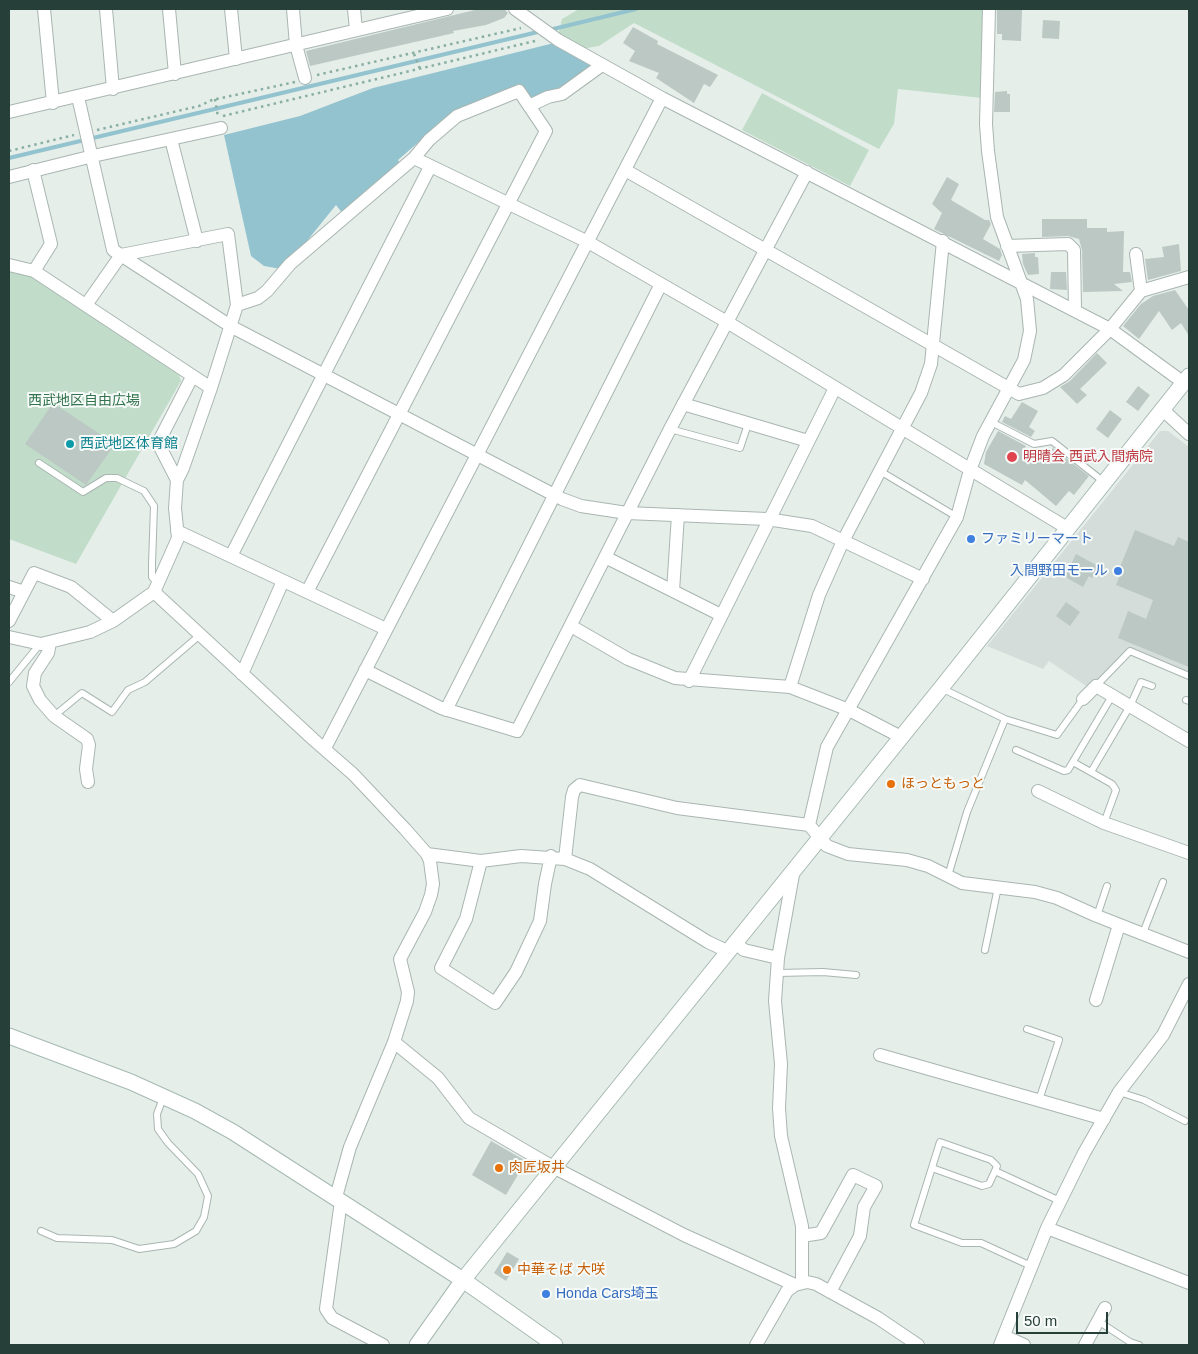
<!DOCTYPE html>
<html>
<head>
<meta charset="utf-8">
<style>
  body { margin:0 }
  #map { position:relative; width:1198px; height:1354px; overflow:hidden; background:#e6eeea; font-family:Helvetica,sans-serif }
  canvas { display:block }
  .frame { position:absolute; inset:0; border:10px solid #263f39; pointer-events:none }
  .scale { position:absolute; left:1016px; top:1312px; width:92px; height:22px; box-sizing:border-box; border:2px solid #263f39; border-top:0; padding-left:6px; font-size:15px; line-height:18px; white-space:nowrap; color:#263f39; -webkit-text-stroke:4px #f6faf8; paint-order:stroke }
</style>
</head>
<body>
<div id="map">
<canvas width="1198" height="1354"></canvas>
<div class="frame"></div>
<div class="scale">50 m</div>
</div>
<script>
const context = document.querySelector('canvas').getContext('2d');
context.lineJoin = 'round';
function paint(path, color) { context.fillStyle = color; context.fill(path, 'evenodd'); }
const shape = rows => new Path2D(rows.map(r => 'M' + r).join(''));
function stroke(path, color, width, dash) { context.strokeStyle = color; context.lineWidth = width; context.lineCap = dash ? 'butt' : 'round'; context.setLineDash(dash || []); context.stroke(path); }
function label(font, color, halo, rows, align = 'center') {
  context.font = font + ' Helvetica,"Noto Sans JP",sans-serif'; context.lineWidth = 4; context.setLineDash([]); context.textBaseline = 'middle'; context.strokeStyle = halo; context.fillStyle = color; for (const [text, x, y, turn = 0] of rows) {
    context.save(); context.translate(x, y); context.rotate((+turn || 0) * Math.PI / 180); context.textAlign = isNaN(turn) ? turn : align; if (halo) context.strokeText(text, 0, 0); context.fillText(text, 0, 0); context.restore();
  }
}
paint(shape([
  [1160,431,1168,431,1189,447,1189,673,1129,648,1089,688,1049,661,1043,669,987,646]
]), '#d4ddd9');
paint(shape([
  [579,9,985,9,982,98,898,89,894,124,879,149,634,23,599,46,581,49,558,36,562,19],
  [762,93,869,150,850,186,742,130],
  [9,271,30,276,179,375,181,381,76,564,9,539]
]), '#c1ddc9');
paint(shape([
  [554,43,590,64,591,67,558,90,531,99,519,84,481,103,452,113,398,160,401,165,343,214,336,205,302,247,281,269,264,266,251,256,224,135,300,116,373,88]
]), '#93c3ce');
stroke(shape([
  [549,30,636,9],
  [9,158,542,31]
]), '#93c3ce', 4);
paint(shape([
  [479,9,504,9,508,13,504,18,486,25,453,31,454,33,310,66,306,51],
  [997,9,1022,9,1021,41,1002,40,1002,34,997,34],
  [1043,20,1060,21,1059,39,1042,38],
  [633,27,658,41,657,44,718,75,710,87,704,84,694,103,656,78,659,73,629,61,635,51,623,43],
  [1007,91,1007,94,1010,94,1010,112,994,112,995,92],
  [947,177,959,184,951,200,985,220,989,220,991,224,983,239,1000,249,1002,255,999,261,934,229,942,213,932,204],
  [1042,219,1087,219,1087,228,1107,228,1107,232,1124,231,1123,272,1130,272,1132,282,1114,284,1123,291,1083,292,1082,250,1079,239,1068,236,1042,237],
  [1179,244,1181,271,1148,280,1145,259,1164,257,1162,247],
  [1035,253,1035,257,1038,257,1039,274,1028,275,1023,264,1022,254],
  [1051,272,1066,272,1067,290,1050,289],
  [1175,290,1189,310,1189,336,1181,323,1172,330,1159,311,1139,339,1123,326,1141,304,1153,296],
  [1097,353,1107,363,1080,389,1087,395,1077,404,1060,387,1070,381],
  [1138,386,1150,395,1138,411,1126,402],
  [1022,402,1038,411,1029,427,1035,431,1031,437,1002,422,1005,416,1011,419],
  [53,403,115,444,86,485,25,444],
  [1110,410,1122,419,1108,438,1096,429],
  [998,431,1026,446,1022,452,1041,462,1053,448,1089,476,1074,495,1069,491,1056,506,1025,480,1022,485,984,464,986,452],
  [1135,530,1174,546,1178,537,1189,542,1189,667,1118,638,1128,611,1146,619,1153,600,1116,585,1121,573,1118,572],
  [1076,554,1098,566,1092,578,1089,576,1083,587,1065,577],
  [1066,602,1080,612,1070,626,1056,616],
  [491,1141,526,1161,506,1195,472,1175],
  [507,1252,519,1259,506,1281,494,1273]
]), '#bbc8c3');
const lane = shape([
  [997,425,1034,444,1052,441,1104,482],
  [670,429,740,448,748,424],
  [39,463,83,492,106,478,117,478,144,491,154,506,152,564,152,577,157,583],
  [880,471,957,517],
  [9,682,40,644],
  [1096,686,1130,651,1189,676],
  [941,688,1005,719,1057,735,1083,699],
  [1186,700,1189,701],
  [54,716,82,693,112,712,128,690,145,682,200,635],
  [1016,750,1064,771,1068,770,1112,696],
  [1073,762,1112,784,1116,790,1104,823],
  [1091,772,1130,706,1141,682,1152,686],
  [948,876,967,812,1005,719],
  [1097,916,1107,886],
  [1143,933,1163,882],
  [985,950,998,887],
  [777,973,823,972,856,975],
  [1027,1029,1059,1040,1039,1100],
  [1119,1092,1144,1100,1185,1121],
  [932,1168,982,1186,989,1184,995,1171],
  [41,1231,57,1238,112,1240,139,1249,174,1244,196,1231,204,1217,208,1196,198,1174,168,1143,158,1129,157,1114,163,1098],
  [1031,1266,981,1243,962,1243,914,1225,940,1142,991,1160,997,1166,995,1171,1060,1201],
  [1098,1321,1130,1342,1139,1345]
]);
const street = shape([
  [44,9,53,103],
  [106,9,113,89],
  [169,9,175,74],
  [231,9,236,59],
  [293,9,296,45,305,78],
  [354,9,356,30],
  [515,9,558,40,662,98,1110,329,1184,383],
  [989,9,986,124,988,151,997,217,1027,299,1030,331,1024,360,983,436,970,470,957,517,827,747,809,825,827,846,848,854,907,860,928,866,962,883,1035,892,1057,898,1097,916,1189,952],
  [78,97,113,250,232,327,562,499,581,506,627,513,767,519,812,526,923,579],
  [529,106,548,97,562,94,602,65],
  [9,112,447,9],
  [171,139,197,241],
  [414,158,588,242,727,322,1067,528],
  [33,170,51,244,34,271],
  [625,170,1019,394,1043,388,1064,375,1110,329,1141,291,1189,277],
  [9,177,93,156,221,128],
  [1007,246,1068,244,1074,250,1075,309],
  [1136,254,1141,291],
  [9,265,34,271,211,388],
  [86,305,121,255,228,234,237,305,211,388,183,468,177,480],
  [237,305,258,298,267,291,290,264,414,158,429,140,457,116,519,91,546,131,307,592],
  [683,404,808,441],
  [1163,410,1189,434],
  [177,531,386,629],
  [231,556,430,167],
  [605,557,721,615],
  [9,587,24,592],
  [673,591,678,515],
  [154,592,314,740,353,774,405,829,427,854,430,861,433,884,431,895,425,912,400,959,408,992,407,1001,394,1042,350,1147,336,1197],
  [9,621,34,573,71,587,113,621],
  [571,626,628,659,675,678,790,687,849,710,901,737],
  [9,637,41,644,90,632,113,621,154,592,178,538,175,508,177,480,158,443,192,377],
  [50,643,48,653,35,673,33,686,40,700,54,716,87,739,89,745,86,769,88,782],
  [365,670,441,708,517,731,670,429,807,172],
  [242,674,283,581],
  [689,681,835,388],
  [790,687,819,595,843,541,921,393,931,364,943,241],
  [1083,699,1096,686,1189,741],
  [446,710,661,284],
  [325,748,662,98],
  [1038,791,1104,823,1189,853],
  [427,854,481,861,521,856,565,859,590,869,708,942,727,951],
  [565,859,572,797,574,790,580,785,677,808,809,825],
  [481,861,466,919,441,968,495,1003,516,972,540,921,545,884,551,856],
  [794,869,778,958,775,1001,781,1064,779,1108,781,1136,802,1226,802,1283],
  [734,942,744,950,778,958],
  [1096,1000,1119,925],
  [394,1042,438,1078,469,1118,553,1167,684,1235,795,1285],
  [880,1055,1104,1119],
  [341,1201,326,1309,332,1318,383,1345],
  [1047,1228,1189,1283],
  [802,1236,821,1233,853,1175,876,1186,864,1207,860,1236,830,1292],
  [1004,1336,1024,1345],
  [756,1345,787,1291,795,1285,807,1282,816,1284,878,1318,918,1345],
  [1000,1345,1047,1228,1084,1153,1119,1092,1163,1035,1189,984],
  [1085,1345,1105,1308]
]);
const secondary = shape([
  [9,1036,131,1082,195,1111,233,1132,463,1280,555,1345],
  [417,1345,463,1280,941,688,1189,376]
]);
stroke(lane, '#a9b6b1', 8);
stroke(street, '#a9b6b1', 14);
stroke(secondary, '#a5b9b2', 17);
stroke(shape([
  [414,54,420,69],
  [317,75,521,28],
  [215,99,218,117],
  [223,116,539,40],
  [97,130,199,106,212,100,295,82],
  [9,151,74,135]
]), '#89afa4', 2.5, [2.5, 4]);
stroke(lane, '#fff', 6);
stroke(street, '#fff', 12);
stroke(secondary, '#fff', 15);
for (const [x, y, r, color] of [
  [70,444,5,"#0f9aa8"],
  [1012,457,6,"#e0444e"],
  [971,539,5,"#3f7fe0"],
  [1118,571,5,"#3f7fe0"],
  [891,784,5,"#e8710a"],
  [499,1168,5,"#e8710a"],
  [507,1270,5,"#e8710a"],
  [546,1294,5,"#3f7fe0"]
]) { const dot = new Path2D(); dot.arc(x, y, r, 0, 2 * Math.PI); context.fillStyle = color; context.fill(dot); stroke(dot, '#f6faf8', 2); }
label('14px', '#33734d', '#f6faf8', [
  ["西武地区自由広場",84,401]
]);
label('14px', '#0d838f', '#f6faf8', [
  ["西武地区体育館",80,444]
], 'left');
label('14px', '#be3a42', '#f6faf8', [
  ["明晴会 西武入間病院",1023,457]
], 'left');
label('14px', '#366cbe', '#f6faf8', [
  ["ファミリーマート",981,539],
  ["入間野田モール",1108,571,"right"],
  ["Honda Cars埼玉",556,1294]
], 'left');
label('14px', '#c56008', '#f6faf8', [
  ["ほっともっと",901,784],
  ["肉匠坂井",509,1168],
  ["中華そば 大咲",517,1270]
], 'left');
</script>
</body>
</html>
